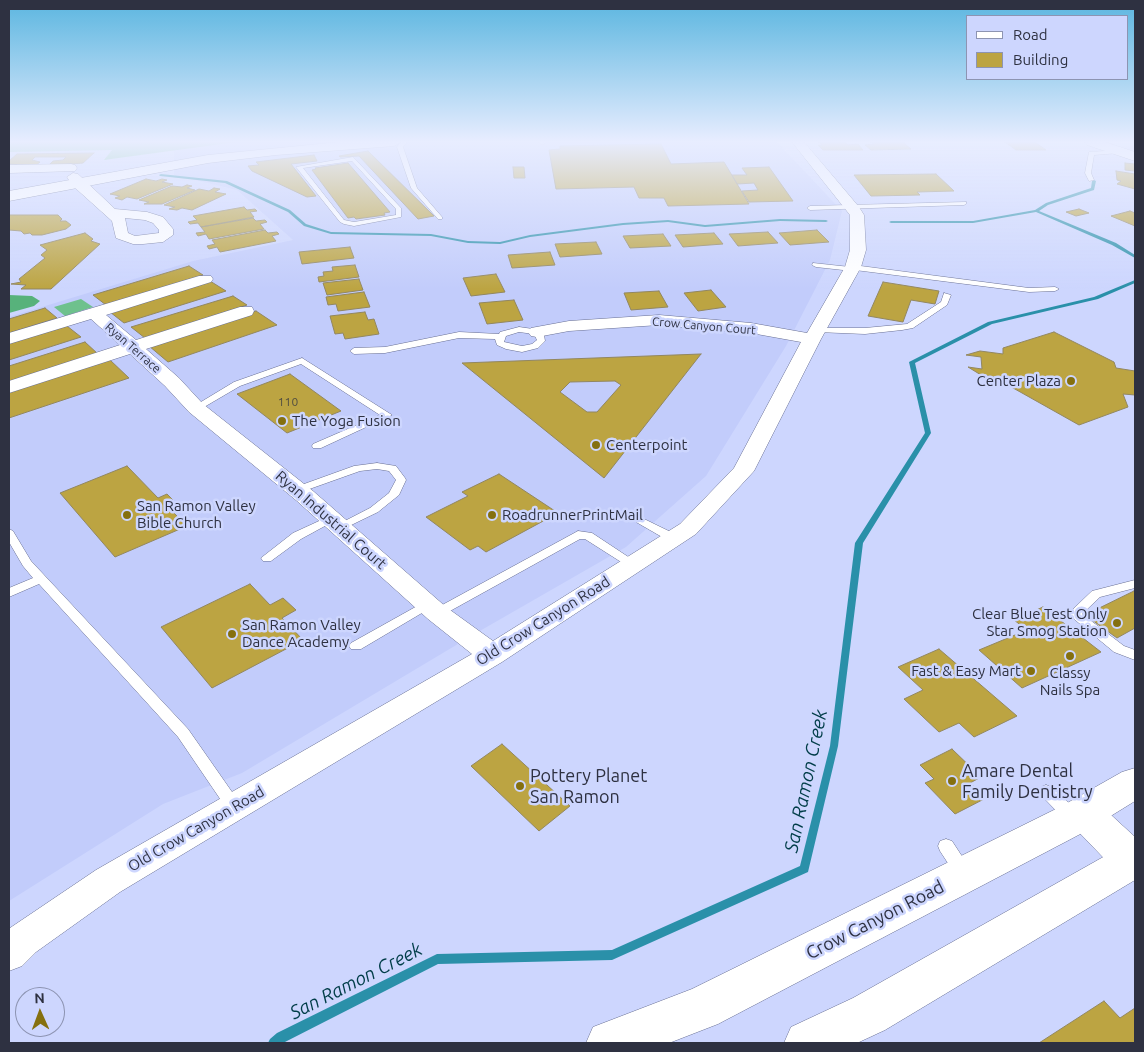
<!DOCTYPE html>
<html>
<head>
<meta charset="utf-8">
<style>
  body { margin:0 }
  #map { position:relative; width:1144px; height:1052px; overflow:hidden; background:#cdd6fe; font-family:Ubuntu,sans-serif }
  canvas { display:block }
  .frame { position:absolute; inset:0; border:10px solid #2e3141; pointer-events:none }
  .legend { position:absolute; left:966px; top:15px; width:162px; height:65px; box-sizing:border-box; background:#cdd6fe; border:1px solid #8d94b2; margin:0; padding:6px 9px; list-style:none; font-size:15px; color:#2e3141 }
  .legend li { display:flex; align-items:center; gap:10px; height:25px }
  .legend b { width:25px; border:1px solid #8d94b2 }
  .north { position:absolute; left:15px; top:987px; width:50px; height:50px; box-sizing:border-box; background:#cdd6fe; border:1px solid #8d94b2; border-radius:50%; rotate:358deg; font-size:14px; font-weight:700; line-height:20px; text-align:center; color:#2e3141 }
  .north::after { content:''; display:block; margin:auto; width:18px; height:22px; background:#85700f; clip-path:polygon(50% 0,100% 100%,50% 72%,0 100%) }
</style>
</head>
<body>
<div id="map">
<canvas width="1144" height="1052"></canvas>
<div class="frame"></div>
<ul class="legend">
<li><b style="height:6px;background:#fff"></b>Road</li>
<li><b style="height:14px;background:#bca442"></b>Building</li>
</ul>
<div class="north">N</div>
</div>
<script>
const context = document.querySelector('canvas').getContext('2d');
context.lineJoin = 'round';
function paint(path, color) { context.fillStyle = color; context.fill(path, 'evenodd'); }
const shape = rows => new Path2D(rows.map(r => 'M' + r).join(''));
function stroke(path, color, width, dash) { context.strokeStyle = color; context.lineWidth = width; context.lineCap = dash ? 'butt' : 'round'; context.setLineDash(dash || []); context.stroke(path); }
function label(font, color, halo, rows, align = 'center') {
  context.font = font + ' Ubuntu,sans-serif'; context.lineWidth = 5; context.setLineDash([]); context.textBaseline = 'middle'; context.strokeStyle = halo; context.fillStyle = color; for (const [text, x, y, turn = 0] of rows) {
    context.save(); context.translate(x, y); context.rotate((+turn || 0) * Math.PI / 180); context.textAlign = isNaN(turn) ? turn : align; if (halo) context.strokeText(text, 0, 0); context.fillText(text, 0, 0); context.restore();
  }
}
paint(shape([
  [220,142,777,142,842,211,830,260,786,346,706,476,626,547,478,632,242,773,163,804,9,901,9,317,193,261,293,240,237,190,174,175,174,149]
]), '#c2ccfb');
paint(shape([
  [9,142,236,142,104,160,112,150,9,152],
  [81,299,93,307,65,316,54,307]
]), '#6ec18d');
paint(shape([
  [9,295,32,296,40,301,34,306,9,313]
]), '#57b27b');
paint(shape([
  [161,174,227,181,290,210,306,224,331,232,431,234,468,241,500,242,530,235,623,223,668,220,705,225,780,219,826,220,828,221,826,222,780,221,705,227,668,222,623,225,530,237,500,244,468,243,431,236,331,234,304,226,288,212,225,183,160,176,159,175,161,174],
  [1094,180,1096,181,1094,190,1048,205,1039,211,1116,243,1135,255,1135,258,1112,245,1036,212,973,223,891,223,889,222,891,221,973,221,1035,210,1046,203,1091,188,1092,181,1094,180],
  [1135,280,1135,283,1098,299,992,324,915,363,931,433,863,543,838,746,808,872,612,960,438,964,283,1043,268,1043,270,1039,277,1033,437,954,612,950,800,866,830,746,855,543,925,433,909,362,988,322,1094,297,1135,280]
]), '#2a90a9');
const building = shape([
  [819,142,845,142,848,145,858,144,863,150,823,150,818,145,822,145,819,142],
  [871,142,903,142,911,149,871,150,865,145,874,144,871,142],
  [1005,142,1035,142,1046,150,1016,150,1005,142],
  [661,144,671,164,724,162,749,204,668,206,664,198,639,198,634,187,556,189,549,150,560,149,560,146,661,144],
  [368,151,434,216,418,219,359,156,340,157,339,156,368,151],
  [94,153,83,163,48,166,53,161,63,160,66,157,35,157,32,160,40,162,35,166,9,164,9,161,17,154,94,153],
  [314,155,317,161,291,164,316,196,307,197,252,171,248,166,259,165,256,162,314,155],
  [348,163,390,212,384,213,385,215,356,219,354,217,348,218,312,170,316,169,315,168,348,163],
  [1125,163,1135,164,1135,171,1125,170,1125,163],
  [513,167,524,167,525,178,514,178,513,167],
  [769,167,793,201,749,202,742,191,758,190,754,183,737,184,732,175,747,175,742,168,769,167],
  [1116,171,1135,174,1135,189,1117,184,1121,181,1117,180,1116,171],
  [936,174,954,191,917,192,920,195,871,196,854,175,936,174],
  [146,179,156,181,162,179,167,180,162,182,173,184,137,199,127,197,122,200,115,198,120,196,110,194,146,179],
  [187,185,192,186,187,188,195,190,162,204,144,204,149,202,139,200,172,186,182,187,187,185],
  [214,188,220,189,215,192,226,194,192,210,182,208,177,210,169,209,175,207,164,205,199,189,209,191,214,188],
  [244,207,247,210,255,209,257,211,250,212,254,217,201,227,198,223,190,224,188,222,197,220,193,216,244,207],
  [1079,209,1089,213,1076,216,1066,212,1079,209],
  [1130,211,1135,213,1135,226,1111,216,1130,211],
  [9,215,58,215,62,219,60,221,66,221,71,225,66,229,42,235,32,235,30,233,24,234,21,231,9,230,9,215],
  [253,218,256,221,265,220,267,222,260,224,264,229,209,239,206,234,198,236,196,233,205,232,201,227,253,218],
  [265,230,268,233,277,232,279,234,272,236,276,241,220,252,217,247,209,249,207,246,215,244,212,240,265,230],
  [817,230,829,242,790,245,779,233,817,230],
  [768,232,778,243,738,246,729,234,768,232],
  [85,233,93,239,91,241,100,244,51,289,21,289,26,285,11,284,21,282,19,279,45,258,41,255,47,250,40,245,85,233],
  [714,233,723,244,683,247,675,235,714,233],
  [663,234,671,246,630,248,623,236,663,234],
  [596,242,602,254,560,257,555,244,596,242],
  [350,247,354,258,302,264,299,252,350,247],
  [550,252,555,265,512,268,508,255,550,252],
  [355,265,359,277,319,282,318,277,324,276,323,272,333,271,332,267,355,265],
  [189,266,203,275,106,305,93,295,189,266],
  [496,274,505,292,471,296,463,278,496,274],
  [359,279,363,290,327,295,323,283,359,279],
  [210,281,226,291,124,323,110,312,210,281],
  [883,282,939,291,935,304,911,300,903,322,868,316,883,282],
  [711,290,726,307,698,311,684,293,711,290],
  [659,291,668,307,631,310,624,293,659,291],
  [364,292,370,307,338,311,336,304,328,305,326,297,364,292],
  [233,296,247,305,145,338,131,327,233,296],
  [514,300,523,320,487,324,479,303,514,300],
  [45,308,57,318,9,333,9,319,45,308],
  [256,311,277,325,168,362,149,346,256,311],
  [365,312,368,320,374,319,379,334,345,339,343,333,335,334,330,316,365,312],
  [67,326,81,337,9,360,9,343,67,326],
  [1054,332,1114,362,1116,368,1135,371,1135,395,1123,394,1128,407,1079,425,1006,384,1005,378,981,375,968,367,982,369,981,357,966,355,980,351,1003,354,1003,348,1054,332],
  [85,342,98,354,9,382,9,366,85,342],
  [701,354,604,478,462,363,701,354],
  [615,381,621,385,597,412,587,412,560,392,570,382,615,381],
  [110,360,129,378,9,418,9,392,110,360],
  [290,374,341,411,287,433,237,394,290,374],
  [127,466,158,498,167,494,173,500,165,504,187,526,115,557,60,493,127,466],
  [499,474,558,513,486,552,478,546,470,550,426,517,468,496,462,492,499,474],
  [250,584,270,605,283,598,296,610,282,618,303,640,212,688,161,627,250,584],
  [1134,591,1135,592,1135,628,1117,638,1085,615,1134,591],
  [1043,607,1101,652,1022,688,979,650,1027,630,1014,620,1043,607],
  [939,649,1017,716,974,737,959,723,939,732,904,699,923,690,898,667,939,649],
  [502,744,570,806,539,831,471,766,502,744],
  [952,749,981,777,970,783,986,798,955,814,925,783,934,779,920,765,952,749],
  [1104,1001,1120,1018,1135,1008,1135,1043,1039,1043,1104,1001]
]);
paint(building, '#bca442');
stroke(building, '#928760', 1);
const service = shape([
  [401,142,407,142,403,147,417,188,442,217,442,219,438,219,411,188,397,147,401,142],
  [539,142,545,142,545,143,542,145,539,142],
  [1121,150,1119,153,1094,155,1091,173,1094,180,1089,181,1085,173,1089,152,1121,150],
  [353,157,401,208,401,217,354,226,344,224,340,222,296,167,353,157],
  [352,161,396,209,396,215,354,222,344,220,303,168,352,161],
  [966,202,966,204,964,205,810,210,807,208,810,206,966,202],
  [813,263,850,267,853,265,1029,288,1055,287,1059,289,1055,291,1029,292,855,270,852,271,816,267,812,265,813,263],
  [944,293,951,295,947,305,913,328,902,330,865,334,817,332,813,330,817,328,865,328,907,324,941,302,944,293],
  [519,327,540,330,544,335,545,341,538,348,522,352,506,349,497,345,495,339,459,338,385,353,354,354,350,351,354,348,385,347,459,332,499,334,500,332,519,327],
  [519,332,534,334,537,340,532,344,522,346,504,342,506,336,519,332],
  [302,358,392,415,321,448,313,448,312,446,313,444,380,415,301,364,240,386,199,410,196,411,191,408,234,382,302,358],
  [377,463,396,466,405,478,406,480,399,495,378,512,343,529,339,530,333,527,370,508,389,493,396,480,389,471,377,469,360,471,301,492,297,493,292,490,293,488,354,466,377,463],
  [330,516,334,517,336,519,334,521,301,539,271,561,263,561,261,558,293,533,330,516],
  [640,517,677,535,679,538,673,542,669,541,636,522,634,520,636,518,640,517],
  [9,529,13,531,31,561,45,576,188,729,239,802,242,807,239,812,234,814,229,812,178,737,39,584,9,597,9,588,33,578,23,566,9,542,9,529],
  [578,531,592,533,639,564,633,568,629,567,585,539,580,539,441,616,433,616,431,613,433,610,578,531],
  [1135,580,1135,588,1100,597,1082,614,1124,646,1135,650,1135,660,1114,652,1068,614,1092,591,1135,580],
  [428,600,432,601,434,604,432,607,361,649,351,649,349,646,351,643,428,600],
  [1046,785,1051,787,1078,811,1080,816,1078,821,1072,823,1066,821,1041,795,1038,791,1041,787,1046,785],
  [946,839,952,841,969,867,971,872,969,877,963,879,957,877,940,851,938,846,940,841,946,839]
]);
const minor = shape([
  [792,142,804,142,859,207,864,215,866,250,861,267,821,339,754,471,696,534,502,662,120,892,36,952,22,966,9,971,10,928,96,870,472,654,428,619,297,501,189,412,165,386,130,354,9,393,9,381,120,345,91,319,9,344,9,333,199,276,211,276,213,279,211,282,106,315,136,340,240,307,252,307,254,311,252,315,146,349,179,378,203,404,313,491,446,607,493,641,680,524,734,468,801,342,751,333,659,325,569,331,537,337,531,336,528,332,531,328,569,321,659,315,751,323,807,333,845,267,850,250,850,215,792,142],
  [71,164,75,165,77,168,75,171,9,173,9,165,71,164],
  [73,173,78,174,115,209,147,212,163,217,173,229,173,235,163,242,143,244,133,244,116,238,112,221,73,186,67,177,73,173],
  [125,218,145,220,153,223,159,230,159,233,135,236,128,233,125,218]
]);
const tertiary = shape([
  [340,142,401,142,394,146,276,155,208,163,9,201,9,191,208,155,340,142],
  [1084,797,1097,802,1135,837,1135,881,1121,876,1071,824,1065,813,1071,802,1084,797]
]);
const secondary = shape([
  [1085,142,1105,142,1135,152,1135,161,1087,145,1085,142],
  [1135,768,1135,801,1088,830,718,1024,669,1043,586,1043,593,1027,692,989,1062,806,1122,772,1135,768],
  [1135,842,1135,880,885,1030,857,1043,784,1043,791,1027,853,998,1121,847,1135,842]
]);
stroke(service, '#697094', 1);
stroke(minor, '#697094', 1);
stroke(tertiary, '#697094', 1);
stroke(secondary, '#697094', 1);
paint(service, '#fff');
paint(minor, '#fff');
paint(tertiary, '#fff');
paint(secondary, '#fff');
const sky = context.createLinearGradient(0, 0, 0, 289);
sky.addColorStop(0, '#5bb6e0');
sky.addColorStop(0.49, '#e8edff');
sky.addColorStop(1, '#e8edff00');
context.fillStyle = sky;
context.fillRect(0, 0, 1144, 289);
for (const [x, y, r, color] of [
  [1071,381,5,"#85700f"],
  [282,421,5,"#85700f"],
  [596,445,5,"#85700f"],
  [127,515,5,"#85700f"],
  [492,515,5,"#85700f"],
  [1117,623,5,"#85700f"],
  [232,634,5,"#85700f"],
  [1070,656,5,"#85700f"],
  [1031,671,5,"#85700f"],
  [952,781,5,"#85700f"],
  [520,786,5,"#85700f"]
]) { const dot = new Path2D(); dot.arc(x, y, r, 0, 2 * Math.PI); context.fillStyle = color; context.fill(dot); stroke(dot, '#cdd6fe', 2); }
label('12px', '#2e3141', '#cdd6fe', [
  ["Crow Canyon Court",704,326,5],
  ["Ryan Terrace",133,348,41]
]);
label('12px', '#524e41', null, [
  ["110",288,402]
]);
label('15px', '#2e3141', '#cdd6fe', [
  ["Center Plaza",1061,381,"right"],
  ["The Yoga Fusion",292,421],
  ["Centerpoint",606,445],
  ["San Ramon Valley",137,506],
  ["Bible Church",137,523],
  ["RoadrunnerPrintMail",502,515],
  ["Clear Blue Test Only",1107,614,"right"],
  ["Star Smog Station",1107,631,"right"],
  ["San Ramon Valley",242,625],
  ["Dance Academy",242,642],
  ["Fast & Easy Mart",1021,671,"right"],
  ["Classy",1070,673,"center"],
  ["Nails Spa",1070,690,"center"]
], 'left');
label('15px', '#2e3141', '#cdd6fe', [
  ["Ryan Industrial Court",331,520,41],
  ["Old Crow Canyon Road",543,621,-32],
  ["Old Crow Canyon Road",196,829,-30]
]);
label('18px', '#2e3141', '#cdd6fe', [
  ["Amare Dental",962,771],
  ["Family Dentistry",962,792],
  ["Pottery Planet",530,776],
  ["San Ramon",530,797]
], 'left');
label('18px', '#2e3141', '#cdd6fe', [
  ["Crow Canyon Road",875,920,-27]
]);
label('italic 19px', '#003d48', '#cdd6fe', [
  ["San Ramon Creek",806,781,-78],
  ["San Ramon Creek",356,981,-27]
]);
</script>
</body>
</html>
